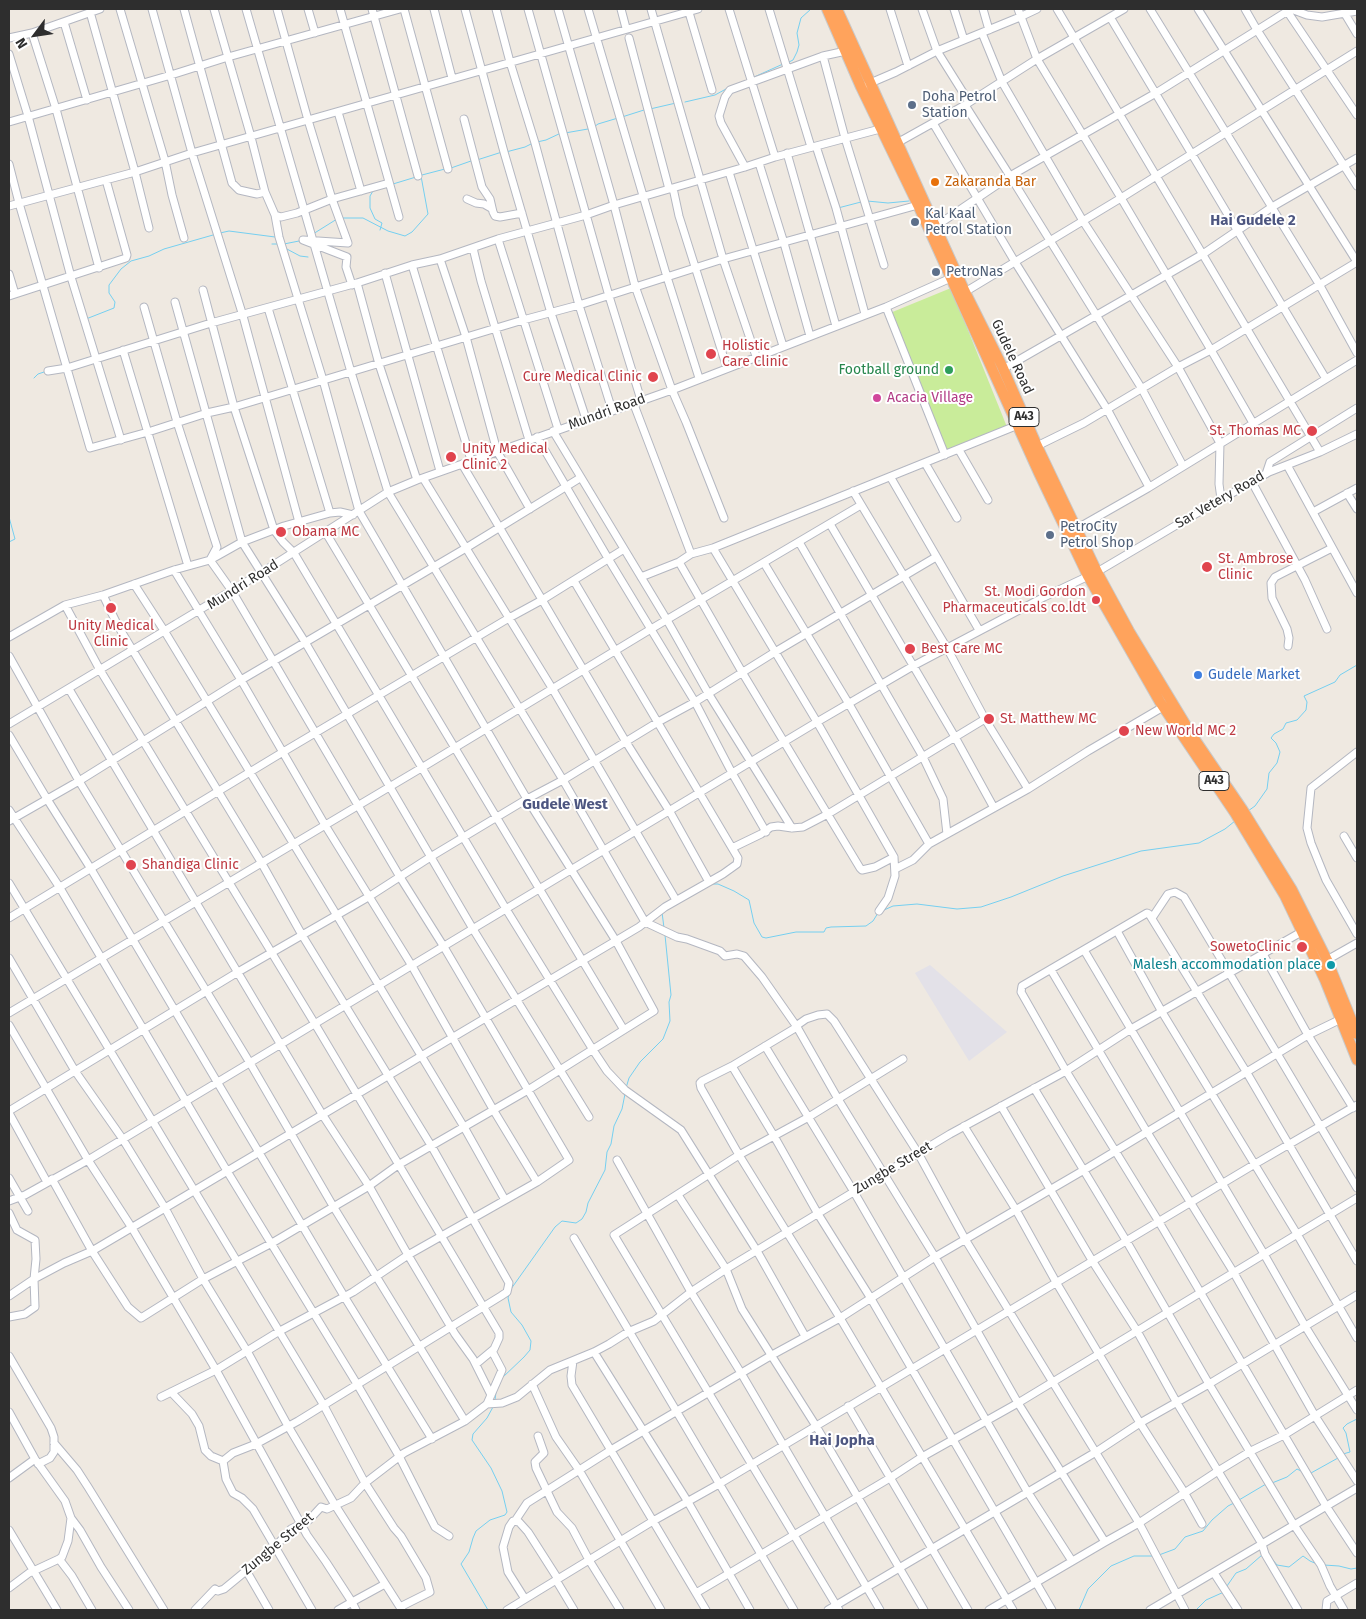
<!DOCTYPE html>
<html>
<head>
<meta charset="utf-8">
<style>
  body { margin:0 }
  #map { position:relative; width:1366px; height:1619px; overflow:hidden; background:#efe9e1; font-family:"Fira Sans",sans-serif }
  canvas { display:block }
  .frame { position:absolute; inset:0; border:10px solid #2e2e2e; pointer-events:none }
  .north { position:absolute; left:10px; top:10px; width:50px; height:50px; -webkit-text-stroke:4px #fff; paint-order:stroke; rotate:239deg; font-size:14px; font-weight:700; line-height:20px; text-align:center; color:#2e2e2e }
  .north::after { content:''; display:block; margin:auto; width:18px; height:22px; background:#2e2e2e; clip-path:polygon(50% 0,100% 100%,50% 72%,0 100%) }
</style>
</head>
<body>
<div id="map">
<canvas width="1366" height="1619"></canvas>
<div class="frame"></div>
<div class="north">N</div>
</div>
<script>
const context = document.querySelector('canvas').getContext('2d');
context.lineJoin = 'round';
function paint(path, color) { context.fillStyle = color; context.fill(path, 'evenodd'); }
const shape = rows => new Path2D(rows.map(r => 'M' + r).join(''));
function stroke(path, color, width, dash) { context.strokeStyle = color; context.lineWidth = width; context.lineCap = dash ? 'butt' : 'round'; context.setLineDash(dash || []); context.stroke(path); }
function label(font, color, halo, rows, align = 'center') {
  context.font = font + ' "Fira Sans",sans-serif'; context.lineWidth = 4; context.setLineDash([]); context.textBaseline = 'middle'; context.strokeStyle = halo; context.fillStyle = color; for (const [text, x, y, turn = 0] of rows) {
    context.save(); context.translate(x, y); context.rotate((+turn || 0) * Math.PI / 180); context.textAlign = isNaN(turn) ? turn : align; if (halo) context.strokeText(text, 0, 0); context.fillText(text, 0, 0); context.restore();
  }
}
paint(shape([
  [930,965,1007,1032,969,1061,915,973]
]), '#e3e1e8');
paint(shape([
  [951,288,1007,427,946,451,890,313]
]), '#c9ec9a');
stroke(shape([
  [789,62,793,60,797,52,799,45,797,33,801,18,811,9],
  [752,78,783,64],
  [685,102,715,95,726,89],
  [650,109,676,103],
  [622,117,644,110],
  [594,127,598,124,618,118],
  [565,133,588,129],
  [537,142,546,140,561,133],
  [506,152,525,147,533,143],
  [477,160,502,152],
  [451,168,471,161],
  [422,175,445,169],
  [393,184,416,177],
  [373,191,370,196,370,208,375,219,382,223,380,230],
  [867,201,888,203,909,201],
  [838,208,861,202],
  [341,218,363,218,388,231,405,236,412,232,428,214,421,176],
  [220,233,229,231,275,237],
  [313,234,337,219],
  [272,244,277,244],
  [284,244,299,241],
  [285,248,300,256,308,257],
  [86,319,114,308,115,302,109,293,109,285,121,269,131,261,149,256,164,249,213,235],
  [79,361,87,358],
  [34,378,38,374,44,372],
  [9,517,15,539,9,542],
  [1248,811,1255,806,1267,789,1269,773,1277,763,1280,752,1276,743,1271,738,1274,734,1283,729,1286,723,1297,720,1306,710,1307,702,1304,696,1335,682,1340,675,1357,665],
  [713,884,718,884,734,891,749,900,754,923,762,937,766,938,796,932,824,932,826,928,831,927,866,926,873,921,878,913],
  [884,910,893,906,917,904,957,909,981,907,1011,897,1063,876,1141,851,1199,843,1225,829,1235,821],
  [662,912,664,928],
  [626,1088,629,1078,640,1062,663,1039,670,1021,669,1002,671,995,665,935],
  [511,1289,555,1227,562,1221,576,1223,582,1219,586,1212,588,1203,605,1170,607,1152,611,1144,614,1126,622,1109,625,1094],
  [502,1378,524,1357,530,1350,531,1341,522,1325,511,1312,508,1298,509,1295],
  [495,1400,496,1392],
  [1343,1454,1350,1452,1346,1433,1343,1428,1347,1424,1357,1419],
  [1311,1473,1338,1458],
  [1272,1483,1287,1477,1297,1469,1303,1472],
  [1239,1500,1266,1484],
  [1159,1555,1175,1549,1185,1537,1203,1531,1212,1520,1228,1506,1234,1503],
  [1273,1560,1277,1565,1289,1567,1303,1556,1310,1561,1317,1564],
  [1324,1565,1339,1566,1351,1569,1357,1568],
  [1227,1586,1236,1573,1246,1569,1262,1555],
  [488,1610,461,1564,469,1552,473,1538,476,1531,490,1520,505,1515,507,1512,502,1491,491,1468,472,1440,473,1434,487,1418,493,1407],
  [1079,1610,1088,1589,1111,1566,1134,1556,1153,1556],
  [1196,1610,1206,1600,1224,1592]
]), '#75cff0', 1);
const minor = shape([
  [120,9,165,161,172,195,184,238],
  [152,9,192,153,243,316,299,522],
  [184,9,232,183,239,190,257,194,265,192],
  [214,9,251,137,265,192,275,215,281,217,297,213,332,199,389,183],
  [246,9,351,372,388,492,563,780,645,922,677,937,687,939,720,951,725,956,737,954,744,956,762,977,797,1027,838,1099,935,1257,1018,1403,1105,1542],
  [277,9,308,120,332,199,348,243,303,240,347,257,346,267,352,285],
  [308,9,315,33],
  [340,9,399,217],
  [372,9,418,176],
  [404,9,448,169],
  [434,9,452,78],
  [465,9,504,152,551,313,586,419],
  [496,9,510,62,535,143,579,305,612,410],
  [528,9,609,296,641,400],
  [558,9,614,205,635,286,672,390,686,422,724,518],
  [588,9,667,277,699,378],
  [621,9,626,28],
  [651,9,723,259,756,356],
  [688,9,712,90],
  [729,9,775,157],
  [769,9,811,147],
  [890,9,908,66],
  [922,9,937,51,969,102],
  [954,9,964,40],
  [983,9,989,30],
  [1018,9,1037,59,1121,198,1357,51],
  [1057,9,1320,452],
  [1150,9,1319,284,1357,353],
  [1198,9,1357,262],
  [1245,9,1257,30,1357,186],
  [1291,9,1307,15,1322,17,1357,11],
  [1287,11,1357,115],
  [90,12,135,172,149,228],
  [1345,14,1357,34],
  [1110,17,1326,379],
  [64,22,87,100],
  [32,33,56,109,99,268],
  [982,33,1002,82,1083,221,1178,367,1220,443,1219,484,1221,499],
  [9,38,32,33,100,9],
  [629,38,669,189],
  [9,54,28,116,71,277,121,440],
  [823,56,845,138,884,265],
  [868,84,896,72,937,51,1020,17,1037,9],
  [338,112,361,191],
  [464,119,482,187,490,199,493,212,495,216,500,217,522,213],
  [9,122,171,75,228,57,400,9],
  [933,123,1015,262,1107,409,1149,487],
  [897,143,965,105,1037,59,1124,9],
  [816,146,836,208,865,314],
  [787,153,836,326],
  [759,163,784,243,810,336],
  [9,164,19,203,90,448,148,432,207,413,234,407,523,320,579,305,723,259,918,205],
  [745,167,721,123,719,116,725,97,730,90,823,56,846,51],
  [729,172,783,346],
  [673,188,679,216,727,368],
  [467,199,476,203,484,204,491,208],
  [9,206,135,172,192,153,698,9],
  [936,226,1010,176,965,105],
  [498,239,558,429],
  [473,248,481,281,529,440],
  [440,259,466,337,497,451,530,509],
  [412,265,471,460],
  [385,273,440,471],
  [9,274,15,294],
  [357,283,379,364,417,480],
  [203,290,234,407,274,530,283,542,294,553,506,909,593,1050,607,1071,625,1090,681,1130,757,1251,805,1336],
  [965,292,1121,198,1211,350,1253,423],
  [9,296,126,258,127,255,106,180],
  [175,302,242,542,305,642,473,929,589,1117],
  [144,307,177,422,217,547,210,560,232,591,400,877,444,947,569,1160,537,1182,408,1255,353,1292,278,1332,216,1370,161,1397],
  [886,307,945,455],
  [268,308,330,513],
  [123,350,188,566],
  [1003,369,1203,254,1272,207,1357,158],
  [48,371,67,368,211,323,357,283,412,265,440,259,498,239,586,215,614,205,745,167,775,157,880,129],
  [633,402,691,554],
  [553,431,667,620,708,693,792,828],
  [537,437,609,560,695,702,732,773,766,832],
  [1037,446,1084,423,1178,367,1211,350,1357,262],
  [959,450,988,500],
  [925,463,957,518],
  [462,464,626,742,670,812,709,882],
  [1287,465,1357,593],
  [1183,466,1142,389,1010,176,1156,93,1291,9],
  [1266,474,1270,462,1357,408],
  [423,478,552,688,676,900],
  [891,478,979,630],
  [1252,482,1305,580,1327,629],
  [853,491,947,648,985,719,1028,789],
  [1347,493,1357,509],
  [1313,512,1357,488],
  [830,524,955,737,994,808],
  [1076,529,1148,488,1357,360],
  [326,533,624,1030],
  [799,542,923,757,943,799,947,834],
  [713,548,817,722,894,857,895,876,888,898,879,911],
  [679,562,742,672,860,868,862,870,875,867,894,857],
  [764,563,849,704,929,844],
  [174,570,241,680,325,825,412,966,494,1111,537,1182],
  [641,577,679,562,691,554,713,548,1018,425],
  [134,584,165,632,336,914,464,1127,505,1200],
  [103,595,118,626,261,862,302,935,432,1147,509,1283,507,1292,501,1296,298,1421,256,1444,233,1453,223,1461,211,1456,205,1450,199,1426,192,1414,171,1392],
  [65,605,100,670,315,1024,499,1333,499,1338,494,1349,476,1364],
  [9,637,65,605,103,595,174,570,210,560,242,542,284,526,330,513,340,512,353,515],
  [1288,646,1289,638,1287,629,1272,598,1271,583,1275,577,1332,548],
  [9,656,79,781,250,1063,333,1206,465,1421],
  [69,689,322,1114,369,1186,408,1255,455,1334,473,1359,491,1395],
  [9,724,261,573,388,492,417,480,672,390,886,307,953,277],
  [9,735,47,799,91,869,344,1296,432,1439],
  [1357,752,1311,788,1307,828,1311,843,1326,880,1357,934],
  [9,810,60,888,227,1171,357,1384,399,1456,435,1527,449,1536],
  [9,821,79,781,241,680,466,548,580,478],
  [1344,836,1357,858],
  [732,848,761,834,771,827,778,826,792,828,803,827,828,814,985,719],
  [895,869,913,860,929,844,1028,789,1088,751,1163,707],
  [9,883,323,1404,365,1483,394,1528,401,1536,426,1578,430,1592,400,1607,402,1610],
  [9,918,283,752,509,618,542,600,624,549],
  [1152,918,1168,894,1175,892,1184,897,1357,1188],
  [1117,931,1162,1012,1297,1234,1357,1338],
  [1084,950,1264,1254,1305,1326,1357,1410],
  [1263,954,1308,1035,1353,1108],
  [9,958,75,1071,122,1138,165,1208,203,1279,247,1351,288,1426,335,1505,400,1607],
  [1327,960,1357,943],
  [1051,970,1147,1132,1234,1273,1315,1416,1357,1481],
  [9,1013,423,767,651,629,861,505],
  [9,1025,88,1160,132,1228,216,1370,307,1535,326,1562,352,1602,338,1610],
  [796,1026,806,1019,818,1015,827,1014,834,1021,918,1153,965,1239,1139,1523,1185,1610],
  [797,1027,732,1066,702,1081,700,1083,701,1088,739,1155,840,1318,1013,1610],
  [765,1046,854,1192,1027,1491,1072,1561],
  [732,1066,774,1136,818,1214,870,1297,1052,1610],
  [1034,1088,1127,1242,1209,1384,1294,1525,1321,1565,1330,1586,1344,1610],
  [1001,1106,1093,1262,1137,1331,1177,1403,1262,1544,1265,1554,1298,1610],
  [9,1111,238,972,370,896,432,856,527,799,563,780,658,722,695,702,775,652,936,557],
  [9,1113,47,1182],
  [964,1126,1016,1210,1056,1282,1140,1423,1184,1492,1202,1524],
  [617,1160,691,1292,741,1373,880,1610],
  [9,1178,28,1211],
  [52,1179,92,1251,128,1307,141,1318,203,1279,272,1243,369,1186,398,1165,528,1090,654,1011,616,941,527,799,359,511,323,380,279,237,275,215],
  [678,1195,726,1269,742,1309,816,1426,924,1610],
  [9,1201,25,1195,88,1160,817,722,913,666,1044,597,1097,572,1185,520,1269,472,1320,452,1357,434],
  [9,1213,17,1230,35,1240,36,1259,34,1279,35,1307,25,1314,9,1317],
  [574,1238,794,1610],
  [1357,1261,1247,1073,1149,914,1147,913,1022,986,1021,992,1066,1071,1159,1222,1326,1506,1357,1553],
  [9,1296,34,1279,64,1263,92,1251,165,1208,639,927,665,907,723,874,737,864,738,858,574,581],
  [594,1352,688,1502,750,1610],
  [9,1356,51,1428,54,1437,54,1452,50,1458,38,1464],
  [573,1361,571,1376,572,1385,706,1610],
  [532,1384,556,1437,579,1470,661,1610],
  [487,1404,502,1403,517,1397,550,1370,594,1352,609,1344,628,1332,654,1321,691,1292,726,1269,885,1173,950,1134,1066,1071,1131,1029,1303,931],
  [848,1406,968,1610],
  [9,1412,35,1459,65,1501,71,1518,68,1541,62,1557,59,1559,29,1573,9,1588],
  [538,1436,544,1453,535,1462,536,1468,557,1512,572,1528,589,1560,620,1610],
  [54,1443,77,1470,88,1487,164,1610],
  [223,1461,226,1479,233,1493,242,1498,253,1509,312,1610],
  [9,1478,35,1459],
  [71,1518,80,1530,101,1567,129,1610],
  [515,1521,527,1503,611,1450,772,1355,840,1318,935,1257,1084,1170,1308,1035,1341,1019],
  [9,1530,57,1610],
  [59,1559,72,1576,92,1610],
  [247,1572,269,1610],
  [1214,1573,1238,1610],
  [556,1580,574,1610],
  [696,1593,890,1478,922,1457,1018,1403,1357,1198],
  [525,1599,508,1572,503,1547,509,1527,513,1521,519,1522,528,1532,558,1579],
  [195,1610,215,1589,218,1591,224,1589,275,1547,291,1529,309,1520,321,1507,327,1509,351,1498,365,1483,404,1453,465,1421,487,1404,502,1370,492,1351],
  [356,1610,352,1602,385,1584],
  [507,1610,653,1521,719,1484,1255,1164,1357,1105],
  [828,1610,1096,1452,1140,1423,1209,1384,1357,1295],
  [839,1610,614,1235,739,1155,807,1118,903,1059],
  [989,1610,1105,1542,1139,1523,1218,1471,1251,1451,1284,1435,1357,1390],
  [1150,1610,1357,1488],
  [1326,1610,1327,1601,1357,1583]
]);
const highway = shape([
  [827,9,861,87,918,205,1039,473,1088,576,1160,702,1235,813,1285,896,1325,980,1357,1060],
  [837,9,965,292,1002,366,1037,446,1097,572,1129,631,1193,737,1242,809,1292,890,1327,960,1357,1034]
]);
stroke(minor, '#b4b7c1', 9);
stroke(highway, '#c9c9c9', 12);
stroke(minor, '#fff', 7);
stroke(highway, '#ffa35c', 10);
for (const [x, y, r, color] of [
  [912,105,5,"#5c6f8a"],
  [935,182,5,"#e8710a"],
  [915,222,5,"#5c6f8a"],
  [936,272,5,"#5c6f8a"],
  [711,354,6,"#e0444e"],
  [949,370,5,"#2e9e5b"],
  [653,377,6,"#e0444e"],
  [877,398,5,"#d1479c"],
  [1312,431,6,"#e0444e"],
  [451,457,6,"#e0444e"],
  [281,532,6,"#e0444e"],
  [1050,535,5,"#5c6f8a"],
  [1207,567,6,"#e0444e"],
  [1096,600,5,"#e0444e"],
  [111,608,6,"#e0444e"],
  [910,649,6,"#e0444e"],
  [1198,675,5,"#3f7fe0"],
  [989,719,6,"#e0444e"],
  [1124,731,6,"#e0444e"],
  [131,865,6,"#e0444e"],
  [1302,947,6,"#e0444e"],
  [1331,965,5,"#0f9aa8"]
]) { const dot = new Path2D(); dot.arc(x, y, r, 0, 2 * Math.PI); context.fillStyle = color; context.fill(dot); stroke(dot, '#fff', 2); }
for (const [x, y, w] of [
  [1024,417,30],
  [1214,781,30]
]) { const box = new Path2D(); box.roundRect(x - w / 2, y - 9.5, w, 19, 4); context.fillStyle = '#fff'; context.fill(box); stroke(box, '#2e2e2e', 1); }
label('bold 12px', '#2e2e2e', null, [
  ["A43",1024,417],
  ["A43",1214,781]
]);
label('14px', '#4e5e75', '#fff', [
  ["Doha Petrol",922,97],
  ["Station",922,113],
  ["Kal Kaal",925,214],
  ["Petrol Station",925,230],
  ["PetroNas",946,272],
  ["PetroCity",1060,527],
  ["Petrol Shop",1060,543]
], 'left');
label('14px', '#c56008', '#fff', [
  ["Zakaranda Bar",945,182]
], 'left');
label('14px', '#be3a42', '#fff', [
  ["Holistic",722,346],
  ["Care Clinic",722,362],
  ["Cure Medical Clinic",642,377,"right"],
  ["St. Thomas MC",1301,431,"right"],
  ["Unity Medical",462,449],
  ["Clinic 2",462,465],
  ["Obama MC",292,532],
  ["St. Ambrose",1218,559],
  ["Clinic",1218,575],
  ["St. Modi Gordon",1086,592,"right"],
  ["Pharmaceuticals co.ldt",1086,608,"right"],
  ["Unity Medical",111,626,"center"],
  ["Clinic",111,642,"center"],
  ["Best Care MC",921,649],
  ["St. Matthew MC",1000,719],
  ["New World MC 2",1135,731],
  ["Shandiga Clinic",142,865],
  ["SowetoClinic",1291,947,"right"]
], 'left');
label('14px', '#2e2e2e', '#fff', [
  ["Gudele Road",1012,357,65],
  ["Mundri Road",607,412,-20],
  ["Sar Vetery Road",1220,500,-30],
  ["Mundri Road",243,585,-32],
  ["Zungbe Street",893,1168,-31],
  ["Zungbe Street",278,1544,-40]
]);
label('14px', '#27864d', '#fff', [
  ["Football ground",939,370]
], 'right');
label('14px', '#b23c85', '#fff', [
  ["Acacia Village",887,398]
], 'left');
label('14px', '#366cbe', '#fff', [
  ["Gudele Market",1208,675]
], 'left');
label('14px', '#0d838f', '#fff', [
  ["Malesh accommodation place",1321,965]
], 'right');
label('bold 15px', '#4d5680', '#fff', [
  ["Hai Gudele 2",1253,221],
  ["Gudele West",565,805],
  ["Hai Jopha",842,1441]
]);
</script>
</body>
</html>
